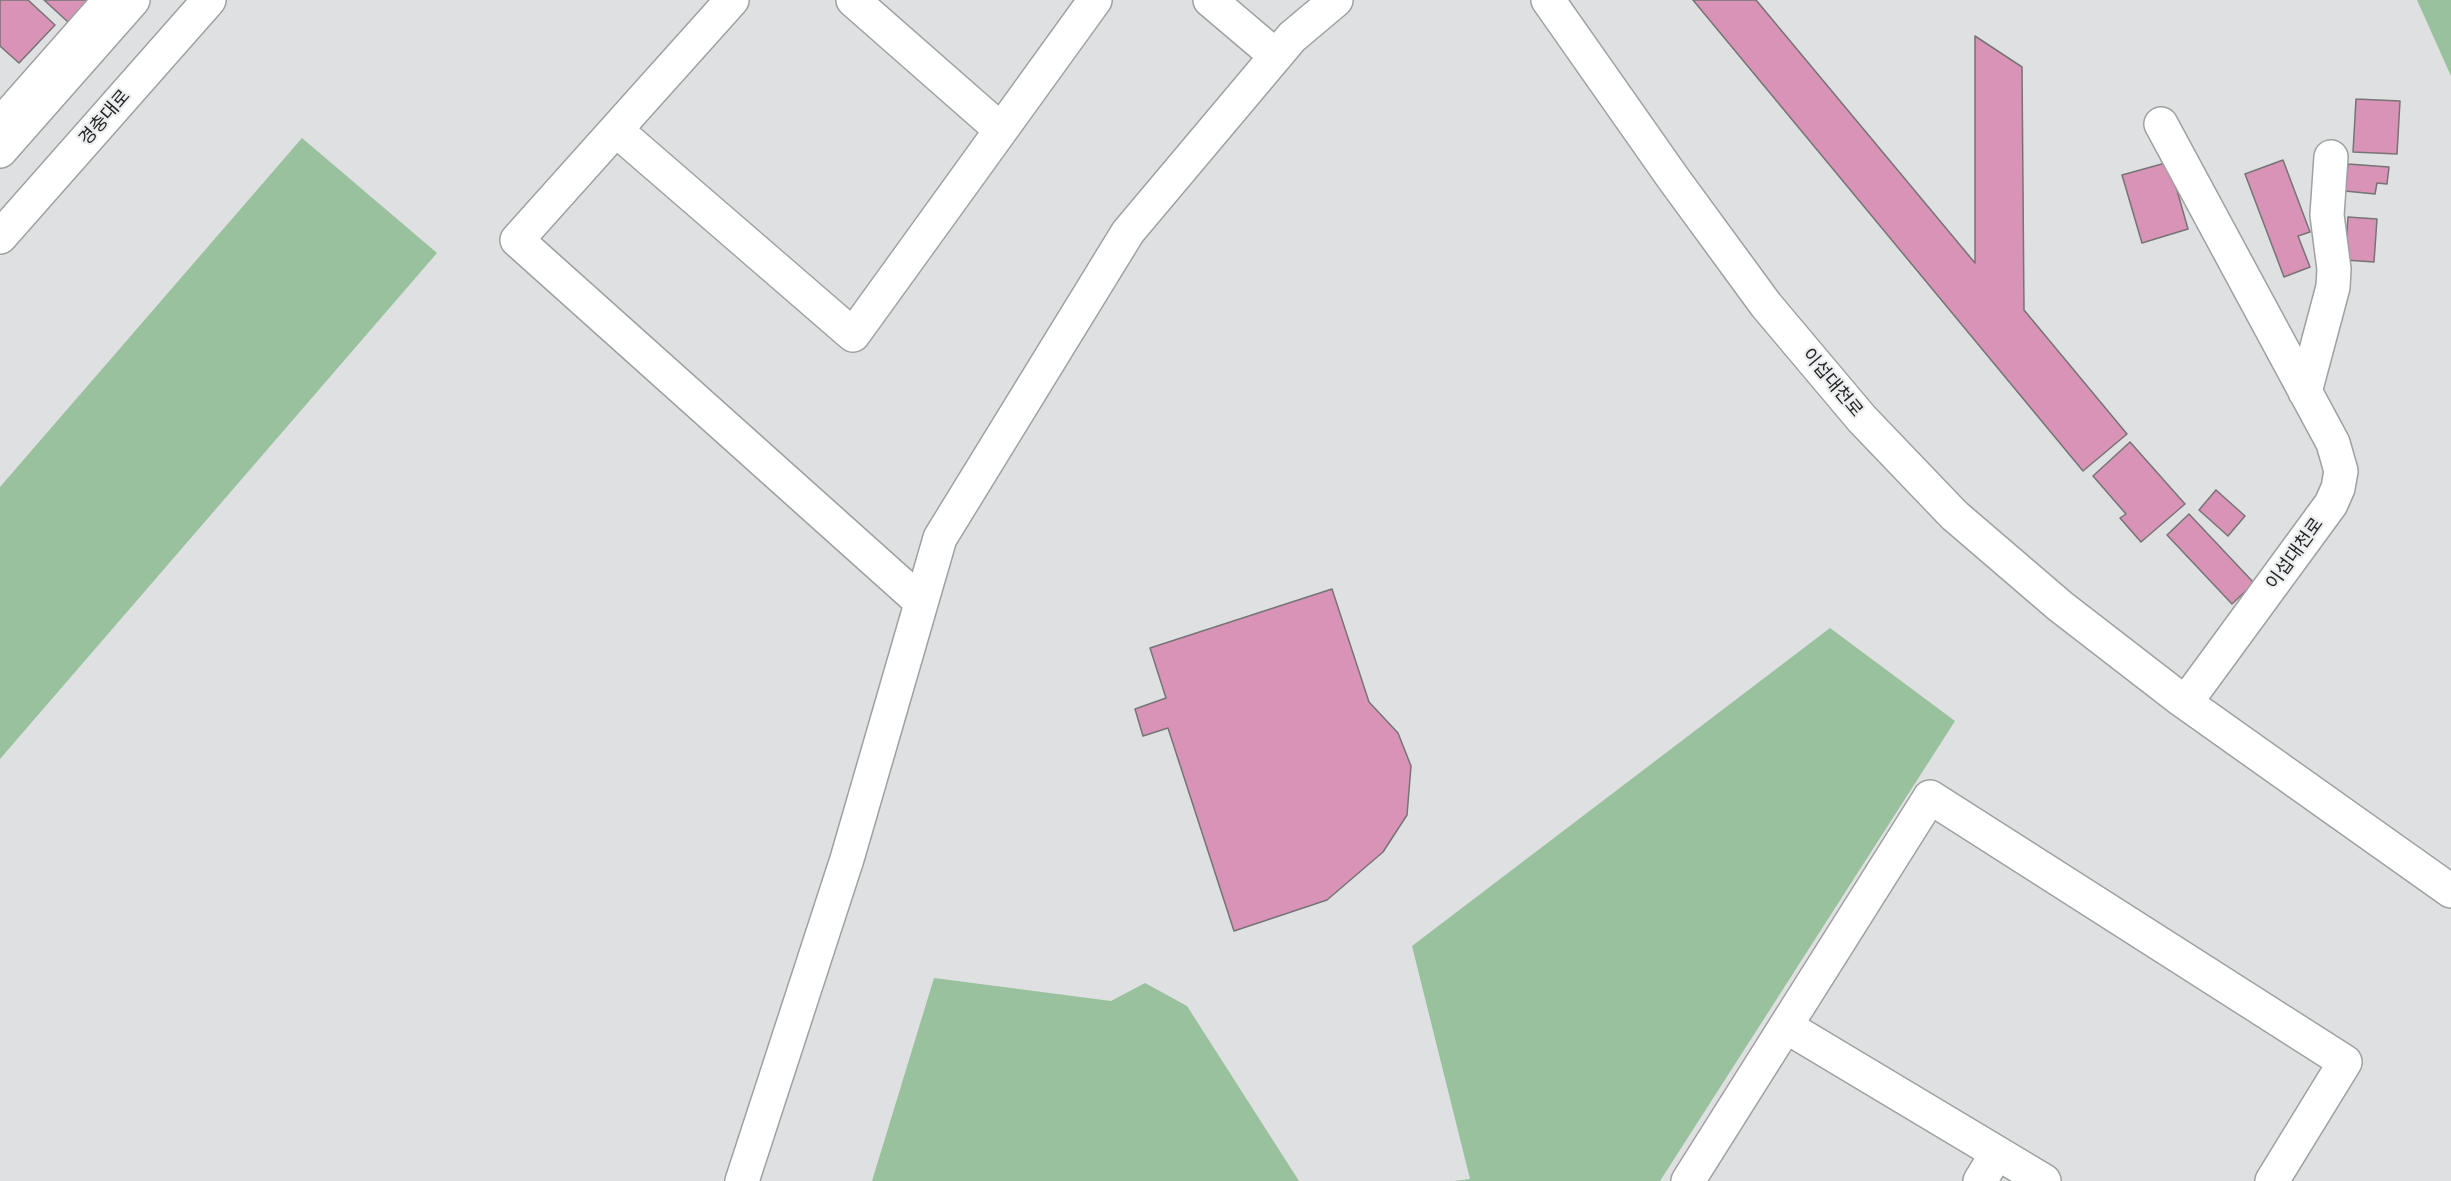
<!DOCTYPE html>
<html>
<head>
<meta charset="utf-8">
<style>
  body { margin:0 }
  canvas { display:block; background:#dfe0e1 }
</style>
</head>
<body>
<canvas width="2451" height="1181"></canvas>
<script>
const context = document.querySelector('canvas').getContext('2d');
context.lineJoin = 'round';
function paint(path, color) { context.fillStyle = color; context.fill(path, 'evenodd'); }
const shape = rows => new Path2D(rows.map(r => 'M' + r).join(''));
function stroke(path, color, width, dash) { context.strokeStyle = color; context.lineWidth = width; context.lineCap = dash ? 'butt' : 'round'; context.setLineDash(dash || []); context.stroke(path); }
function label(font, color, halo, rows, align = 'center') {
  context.font = font + ' Bitter,"Noto Sans KR",serif'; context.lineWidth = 4.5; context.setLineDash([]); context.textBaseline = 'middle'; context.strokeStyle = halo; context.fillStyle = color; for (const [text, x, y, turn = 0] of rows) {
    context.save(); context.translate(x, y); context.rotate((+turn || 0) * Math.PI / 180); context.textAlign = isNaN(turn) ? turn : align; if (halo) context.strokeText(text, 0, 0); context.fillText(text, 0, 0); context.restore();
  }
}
paint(shape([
  [2417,0,2451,0,2451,76],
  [302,138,437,253,0,759,0,487],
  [1830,628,1955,721,1660,1181,1454,1181,1470,1179,1412,946],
  [934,978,1111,1001,1145,983,1187,1006,1299,1181,872,1181]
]), '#99c19d');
const building = shape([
  [0,0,28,0,55,25,19,63,0,46,0,0],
  [44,0,89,0,68,22,44,0],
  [1693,0,1756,0,1975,263,1975,36,2022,67,2024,310,2127,434,2083,471,1693,0],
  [2356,99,2400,101,2397,154,2353,152,2356,99],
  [2283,160,2310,232,2298,236,2310,267,2284,277,2245,174,2283,160],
  [2169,162,2188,229,2142,243,2122,175,2169,162],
  [2348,164,2389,167,2387,184,2377,183,2375,194,2345,191,2348,164],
  [2348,217,2377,219,2374,262,2345,260,2348,217],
  [2130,442,2185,504,2141,542,2120,518,2126,514,2093,476,2130,442],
  [2216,490,2245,516,2228,536,2199,510,2216,490],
  [2189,514,2254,583,2232,604,2167,535,2189,514],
  [1332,589,1369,702,1398,733,1411,766,1407,815,1383,852,1327,900,1234,931,1168,728,1143,736,1135,709,1166,698,1150,648,1332,589]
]);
paint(building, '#d893b7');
stroke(building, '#767475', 1.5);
const minor = shape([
  [732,0,517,240,921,602],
  [853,0,1001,130],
  [1210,0,1276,56],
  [1548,0,1673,178,1766,305,1862,419,1954,515,2060,606,2179,698,2451,891],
  [2161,124,2333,443,2341,471,2338,488,2331,504,2186,702],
  [0,125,110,0],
  [616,130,853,335,1095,0],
  [2305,392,2333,287,2334,269,2327,215,2331,157],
  [1787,1027,2044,1181],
  [742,1181,847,859,940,538,1128,232,1292,37,1336,0],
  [1688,1181,1930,797,2345,1062,2272,1181],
  [1980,1181,1997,1153]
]);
const major = shape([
  [0,151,133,0],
  [0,237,209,0]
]);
stroke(minor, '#9fa0a1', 36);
stroke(major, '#9fa0a1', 36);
stroke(minor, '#fff', 33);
stroke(major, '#fff', 33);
label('18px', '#232324', '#ecedef', [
  ["경충대로",105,118,-49],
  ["이섭대천로",1832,383,50],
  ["이섭대천로",2295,554,-54]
]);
</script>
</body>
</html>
